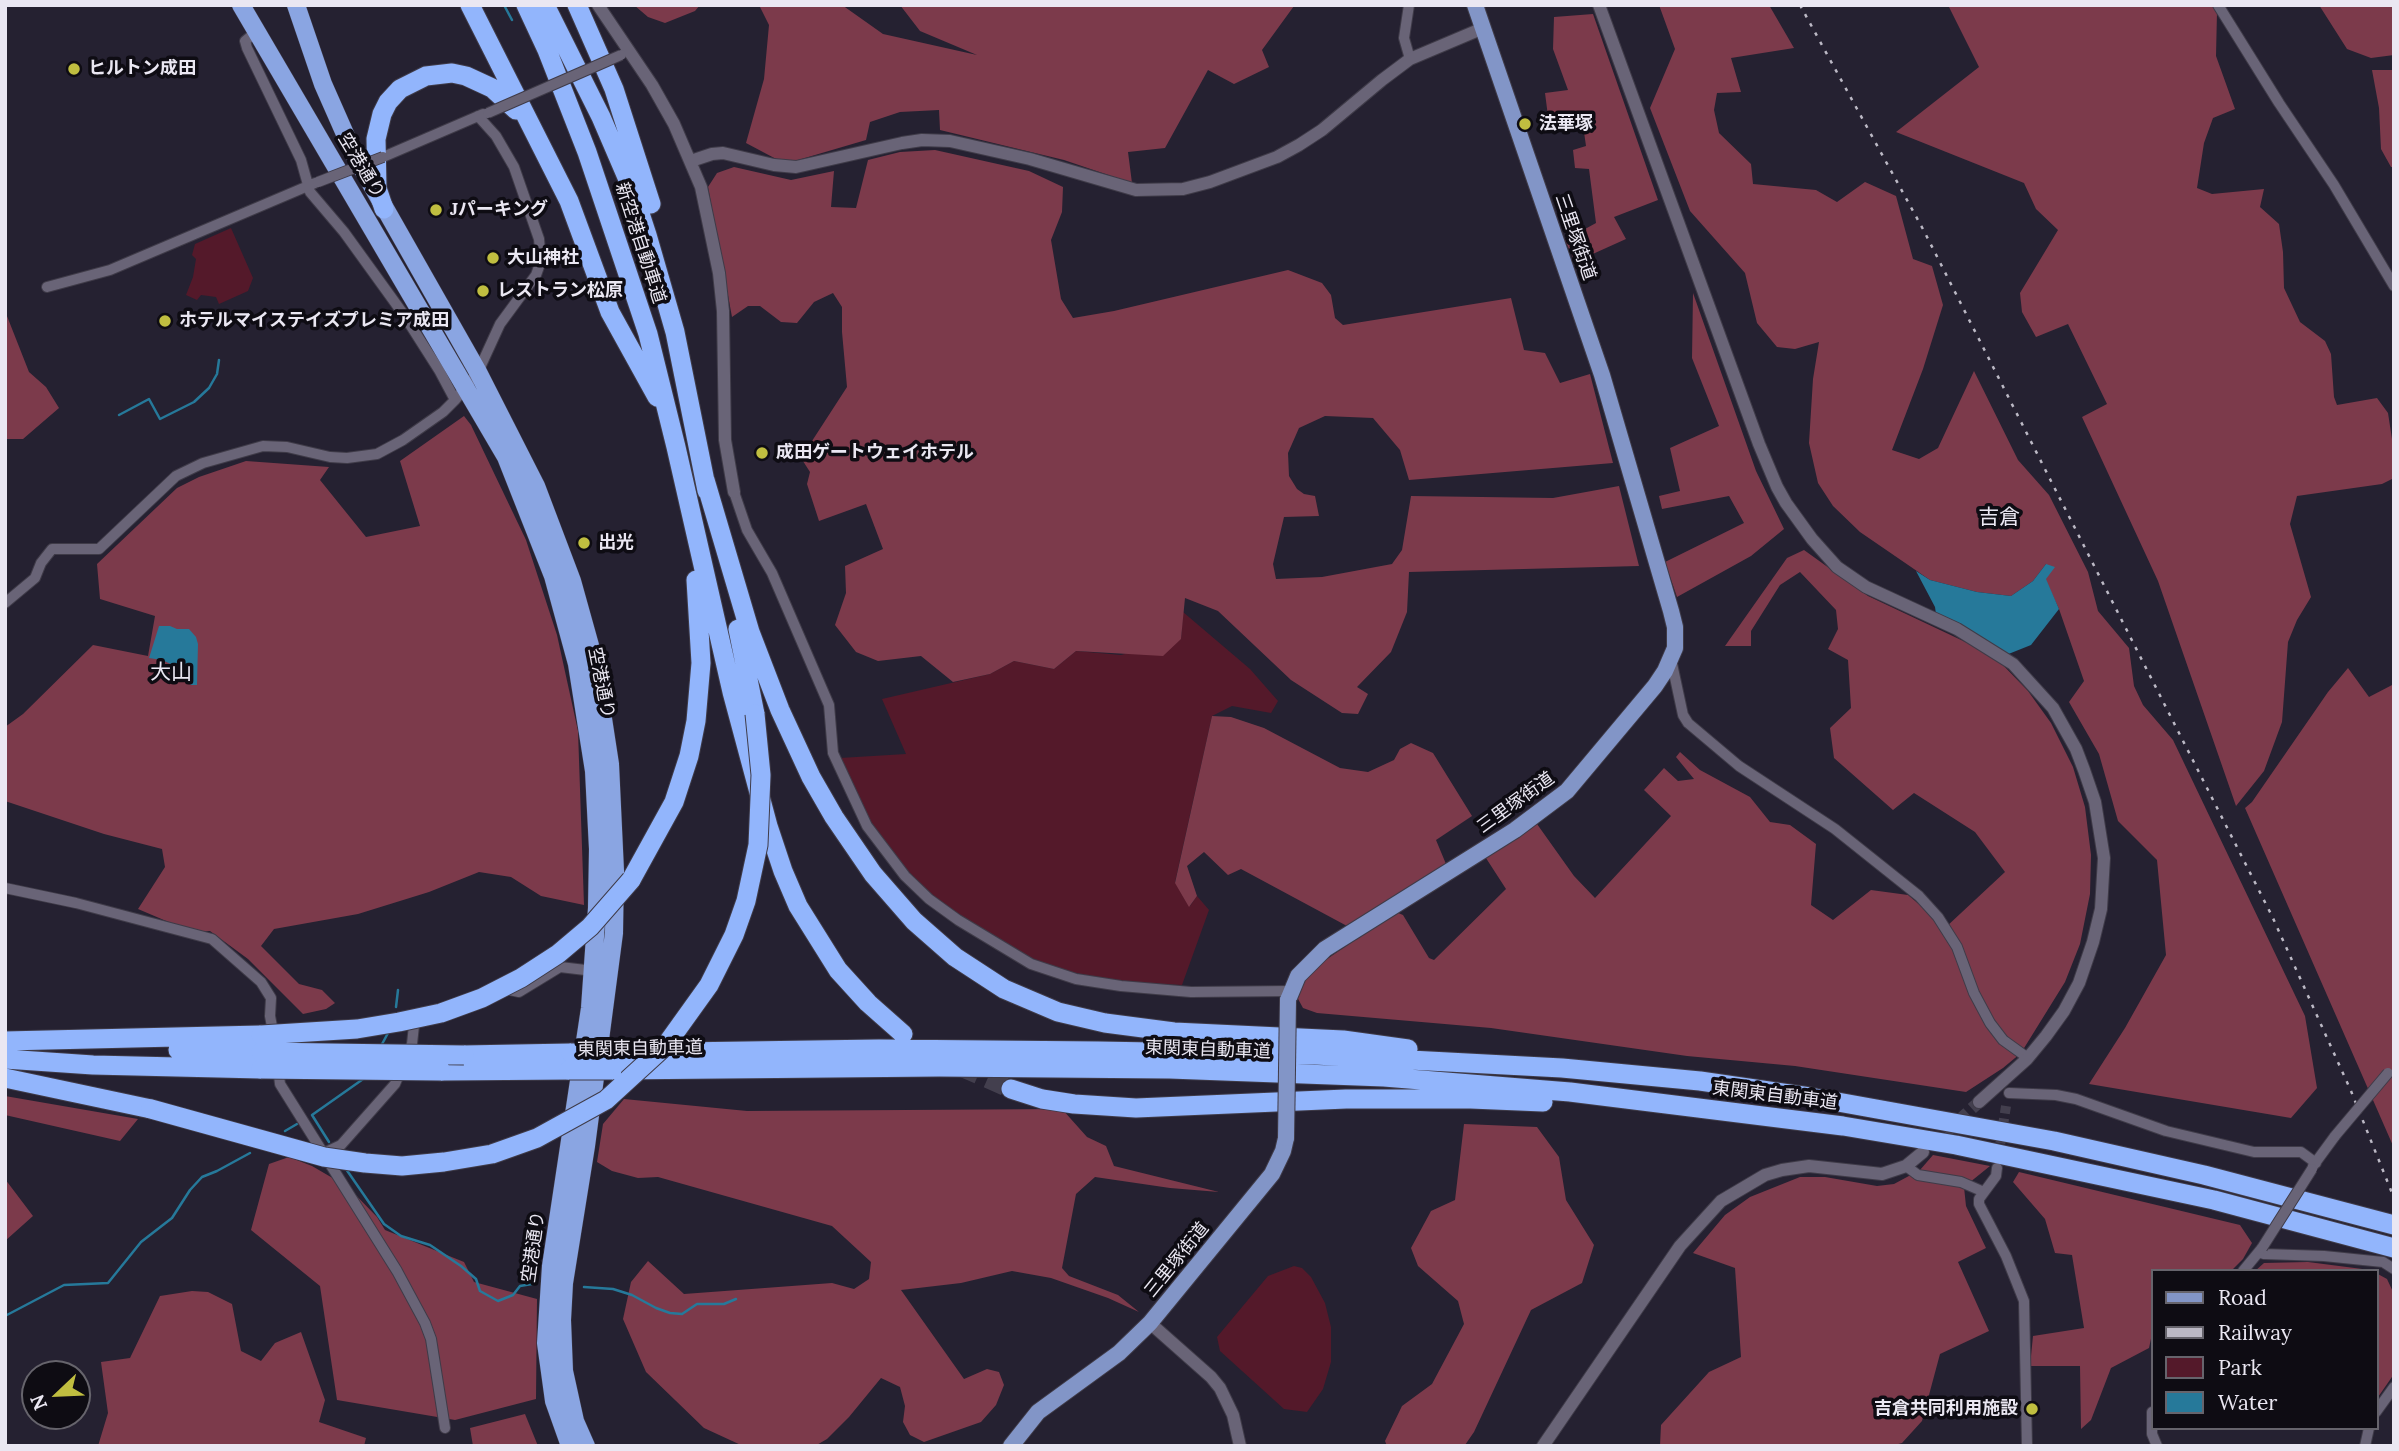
<!DOCTYPE html>
<html>
<head>
<meta charset="utf-8">
<style>
  body { margin:0 }
  #map { position:relative; width:2399px; height:1451px; overflow:hidden; background:#252131; font-family:Lora,serif }
  canvas { display:block }
  .frame { position:absolute; inset:0; border:7px solid #eae7f2; pointer-events:none }
  .legend { position:absolute; left:2151px; top:1269px; width:228px; height:161px; box-sizing:border-box; background:#0e0c13; border:2px solid #66646c; margin:0; padding:9px 12px; list-style:none; font-size:21px; color:#eae7f2 }
  .legend li { display:flex; align-items:center; gap:14px; height:35px }
  .legend b { width:35px; border:2px solid #66646c }
  .north { position:absolute; left:21px; top:1360px; width:70px; height:70px; box-sizing:border-box; background:#0e0c13; border:2px solid #66646c; border-radius:50%; rotate:247deg; font-size:19px; font-weight:700; line-height:28px; text-align:center; color:#eae7f2 }
  .north::after { content:''; display:block; margin:auto; width:24px; height:32px; background:#c0be40; clip-path:polygon(50% 0,100% 100%,50% 72%,0 100%) }
</style>
</head>
<body>
<div id="map">
<canvas width="2399" height="1451"></canvas>
<div class="frame"></div>
<ul class="legend">
<li><b style="height:9px;background:#8295c7"></b>Road</li>
<li><b style="height:9px;background:#bcb9c5"></b>Railway</li>
<li><b style="height:19px;background:#54192a"></b>Park</li>
<li><b style="height:19px;background:#26799a"></b>Water</li>
</ul>
<div class="north">N</div>
</div>
<script>
const context = document.querySelector('canvas').getContext('2d');
context.lineJoin = 'round';
function paint(path, color) { context.fillStyle = color; context.fill(path, 'evenodd'); }
const shape = rows => new Path2D(rows.map(r => 'M' + r).join(''));
function stroke(path, color, width, dash) { context.strokeStyle = color; context.lineWidth = width; context.lineCap = dash ? 'butt' : 'round'; context.setLineDash(dash || []); context.stroke(path); }
function label(font, color, halo, rows, align = 'center') {
  context.font = font + ' Lora,"Noto Sans JP",serif'; context.lineWidth = 7; context.setLineDash([]); context.textBaseline = 'middle'; context.strokeStyle = halo; context.fillStyle = color; for (const [text, x, y, turn = 0] of rows) {
    context.save(); context.translate(x, y); context.rotate((+turn || 0) * Math.PI / 180); context.textAlign = isNaN(turn) ? turn : align; if (halo) context.strokeText(text, 0, 0); context.fillText(text, 0, 0); context.restore();
  }
}
paint(shape([
  [231,228,253,278,248,291,219,304,216,297,201,295,197,300,186,295,193,277,196,259,192,255,195,244],
  [1183,612,1250,669,1278,701,1271,713,1232,706,1212,716,1175,882,1190,906,1197,896,1209,910,1182,985,1117,982,1058,969,1015,951,958,915,931,896,901,867,878,837,840,758,906,754,882,699,990,674,1014,661,1054,669,1076,651,1121,655,1181,639],
  [1294,1266,1302,1268,1311,1277,1325,1303,1331,1327,1331,1362,1323,1389,1307,1412,1284,1409,1220,1351,1217,1337,1268,1276]
]), '#54192a');
paint(shape([
  [634,5,700,5,695,11,665,23,648,17],
  [759,5,842,5,883,34,977,55,920,31,900,5,1320,5,1294,6,1262,50,1269,67,1234,84,1208,70,1165,148,1128,152,1132,183,1064,160,940,130,939,110,900,112,870,122,866,140,798,160,778,160,746,143,764,79,769,25],
  [1659,5,1769,5,1794,48,1731,58,1741,92,1717,93,1714,110,1719,133,1751,164,1753,184,1816,190,1837,202,1865,182,1896,196,1913,259,1932,266,1943,305,1923,369,1892,450,1919,459,1938,448,1974,371,2018,460,2049,495,2088,572,2098,611,2129,648,2134,686,2143,705,2173,740,2305,1016,2317,1088,2291,1118,2089,1084,2125,1028,2166,955,2157,860,2118,821,2099,754,2069,702,2084,681,2059,609,2045,579,2046,564,2033,581,2011,596,1977,592,1930,580,1860,532,1833,506,1818,483,1809,443,1813,379,1819,342,1795,349,1777,347,1757,323,1745,273,1690,211,1650,108,1675,49],
  [1948,5,2212,5,2217,12,2216,56,2235,109,2213,118,2204,143,2197,188,2212,194,2264,189,2260,207,2279,224,2283,252,2284,288,2300,322,2325,341,2331,354,2334,397,2337,405,2377,398,2388,413,2394,452,2394,478,2382,484,2297,496,2290,524,2311,597,2297,620,2288,642,2282,722,2264,771,2236,806,2158,581,2082,417,2107,404,2068,324,2036,337,2022,312,2020,293,2058,230,2036,209,2024,183,1896,132,1979,67],
  [2319,5,2394,5,2394,55,2371,58,2347,49],
  [1593,14,1658,200,1614,217,1626,239,1575,262,1565,240,1596,223,1589,169,1575,168,1573,150,1586,146,1583,125,1549,124,1545,93,1568,90,1553,49,1554,17],
  [2372,70,2394,70,2394,167,2391,167,2381,149,2379,108],
  [935,150,1029,171,1063,187,1062,212,1051,240,1061,299,1073,318,1114,311,1288,270,1322,283,1331,295,1335,318,1343,325,1511,298,1524,350,1545,353,1560,383,1590,374,1613,463,1409,480,1400,450,1373,418,1325,416,1299,428,1288,453,1289,476,1297,489,1304,494,1315,496,1319,516,1284,517,1273,564,1276,579,1322,577,1392,564,1402,550,1411,496,1553,498,1619,486,1639,566,1409,572,1407,612,1391,652,1357,687,1368,694,1358,714,1342,713,1291,680,1218,611,1185,598,1181,639,1163,656,1076,651,1054,669,1014,661,990,674,953,682,921,656,878,661,856,652,835,625,846,593,845,566,883,549,866,504,819,521,807,484,810,472,801,458,847,387,842,332,842,307,833,293,814,302,797,323,781,322,760,306,748,306,732,317,708,187,717,173,734,167,791,180,834,171,831,207,856,208,868,160,900,152],
  [1693,293,1756,471,1784,529,1751,556,1677,597,1665,562,1744,523,1729,496,1662,509,1659,496,1680,491,1670,448,1719,426,1692,358],
  [5,311,29,372,46,387,59,408,23,439,5,439],
  [464,416,471,425,526,540,557,635,578,731,584,905,541,896,511,877,479,872,429,892,358,914,274,929,261,946,299,984,322,990,335,1003,326,1009,303,1014,248,959,210,931,192,932,138,909,165,867,162,849,104,834,5,801,5,727,23,714,93,645,148,656,155,616,100,599,97,564,177,488,199,477,246,461,329,467,320,480,366,537,420,526,400,461],
  [1804,550,1868,596,1976,647,1999,661,2028,691,2051,723,2073,767,2085,807,2091,855,2090,894,2080,944,2065,982,2021,1053,2003,1068,1966,1092,1795,1066,1687,1056,1491,1028,1317,1013,1303,1008,1297,997,1302,982,1311,970,1396,912,1403,915,1429,958,1434,960,1506,889,1484,855,1529,825,1537,824,1574,876,1595,898,1671,816,1644,790,1664,768,1678,781,1694,779,1676,757,1680,752,1700,770,1750,797,1770,822,1790,825,1816,844,1811,905,1833,920,1871,890,1908,895,1946,927,2005,872,1975,832,1914,793,1893,810,1834,758,1830,728,1851,708,1848,660,1828,649,1838,629,1836,610,1800,572,1780,585,1751,631,1751,646,1725,646,1787,558],
  [2348,668,2369,697,2394,684,2394,1148,2245,808,2252,802,2328,692],
  [1212,716,1231,717,1264,728,1340,768,1368,772,1394,760,1400,749,1411,743,1433,753,1472,816,1436,840,1446,864,1355,923,1347,926,1241,869,1228,875,1204,852,1187,866,1197,896,1189,907,1175,883],
  [5,1096,138,1119,120,1141,5,1115],
  [624,1099,747,1111,1062,1109,1087,1137,1106,1146,1114,1166,1219,1192,1170,1188,1095,1177,1076,1194,1062,1268,1069,1276,1118,1295,1139,1312,1108,1298,1051,1278,1012,1271,961,1283,901,1290,964,1379,987,1369,999,1372,1004,1385,996,1405,981,1422,924,1442,910,1435,903,1422,905,1406,900,1387,881,1378,849,1417,827,1439,815,1446,743,1446,704,1428,646,1372,623,1319,631,1282,648,1261,684,1294,832,1283,854,1289,869,1279,871,1262,832,1226,658,1177,638,1178,612,1171,597,1162,603,1124],
  [1464,1124,1537,1127,1559,1157,1566,1200,1594,1245,1582,1283,1531,1310,1474,1432,1465,1445,1387,1446,1385,1441,1402,1406,1432,1384,1464,1324,1458,1301,1418,1266,1411,1248,1431,1211,1455,1200],
  [1933,1155,1990,1166,1964,1187,1966,1206,1986,1248,1958,1262,1989,1331,1940,1354,1922,1421,1902,1443,1891,1446,1660,1446,1661,1425,1709,1372,1741,1357,1735,1268,1693,1253,1725,1215,1750,1197,1800,1177,1825,1177,1877,1186,1894,1184,1920,1170],
  [289,1157,312,1166,348,1187,377,1217,385,1230,464,1262,474,1282,537,1299,536,1399,455,1420,337,1400,320,1286,251,1230,269,1164],
  [2019,1172,2240,1225,2252,1243,2243,1259,2231,1271,2152,1271,2152,1334,2149,1348,2111,1368,2091,1420,2081,1429,2080,1366,2030,1366,2033,1336,2084,1328,2072,1255,2055,1253,2045,1219,2013,1182],
  [5,1179,33,1216,5,1241],
  [2308,1262,2370,1270,2371,1271,2255,1271,2264,1263],
  [2376,1273,2387,1279,2394,1294,2394,1374,2376,1400],
  [192,1291,208,1292,232,1304,241,1351,261,1361,275,1343,301,1332,325,1400,319,1422,366,1438,364,1446,98,1446,108,1413,101,1362,130,1358,160,1296],
  [525,1414,538,1446,473,1446,470,1428]
]), '#7c3a4b');
paint(shape([
  [2046,564,2055,567,2046,579,2059,609,2031,645,2006,655,1936,614,1935,607,1916,571,1930,580,1977,592,2011,596,2033,581],
  [159,626,170,626,177,629,189,629,196,637,198,644,197,685,191,685,175,666,162,660,149,658]
]), '#26799a');
stroke(shape([
  [504,5,512,20],
  [119,415,149,399,160,419,194,402,209,388,217,374,219,360],
  [396,1007,398,990],
  [381,1046,388,1033],
  [285,1131,297,1124],
  [329,1142,312,1115,366,1077],
  [346,1169,384,1224,401,1236,430,1245,461,1266,476,1279,480,1291,498,1301,513,1295,520,1286,532,1284],
  [584,1287,613,1289,632,1295,656,1308,670,1313,682,1314,697,1304,724,1304,736,1299],
  [5,1316,64,1285,108,1283,141,1242,172,1218,190,1190,202,1177,217,1171,250,1153]
]), '#26799a', 2.5);
stroke(shape([
  [1998,1158,2006,1106]
]), '#433f4e', 10, [10, 5]);
stroke(shape([
  [1932,1145,1979,1102]
]), '#433f4e', 12, [12, 6]);
stroke(shape([
  [961,1067,1011,1089]
]), '#433f4e', 19, [19, 10]);
const minor = shape([
  [1409,5,1404,38,1410,59],
  [2218,5,2279,103,2334,185,2394,286],
  [256,32,245,41,247,48,301,160,310,192,344,232,404,315,439,370,455,400],
  [383,157,483,114],
  [47,287,110,270,315,183],
  [734,492,747,530,772,573,829,705,833,753,867,826,905,876,929,899,958,920,1031,964,1076,979,1121,986,1191,992,1290,991],
  [5,603,35,578,41,563,52,549,99,549,176,476,203,463,263,446,287,447,330,457,347,458,377,454,403,440,443,412,455,400,478,372,500,324,536,275,541,261,539,239,514,167,496,136,478,116],
  [1671,659,1683,715,1688,723,1739,766,1835,829,1919,896,1938,917,1957,947,1974,993,1990,1023,2003,1040,2028,1058],
  [5,888,76,903,212,939,261,982,271,998,270,1016,274,1037],
  [505,989,519,992,560,967,594,971],
  [278,1067,280,1084,397,1271,425,1323,431,1339,445,1428],
  [2009,1093,2056,1095,2076,1099,2166,1131,2254,1152,2301,1152,2316,1163],
  [324,1153,341,1145,395,1084,412,1044,415,1016],
  [1906,1166,1918,1175,1961,1182,1984,1192],
  [2313,1166,2335,1136],
  [1997,1168,1996,1176,1979,1199,1979,1204,2006,1256,2024,1301,2027,1446],
  [2259,1252,2264,1254,2324,1256,2383,1262,2394,1269],
  [2243,1271,2262,1248],
  [2152,1412,2152,1434,2157,1446],
  [2376,1412,2394,1387],
  [2365,1446,2369,1428]
]);
const tertiary = shape([
  [598,5,652,85,674,124,701,187,719,273,723,311,725,440,734,492],
  [1599,5,1759,444,1777,487,1786,503,1812,539,1837,567,1866,587,1957,629,2013,664,2053,708,2076,749,2084,770,2095,802,2104,858,2101,909,2093,942,2079,983,2064,1011,2046,1036,2027,1059,1979,1102],
  [691,161,712,154,723,153,774,165,796,167,902,143,922,140,950,141,1030,159,1136,190,1183,189,1210,182,1277,157,1299,145,1322,130,1382,80,1410,59,1481,29],
  [1150,1323,1211,1377,1220,1388,1233,1415,1240,1446],
  [1543,1446,1680,1246,1721,1201,1765,1175,1782,1170,1809,1166,1882,1174,1906,1166,1923,1152]
]);
const primary = shape([
  [1288,1000,1298,976,1325,949,1515,830,1567,791,1655,686,1665,671,1675,648,1675,627,1671,611,1602,375,1475,5],
  [1011,1446,1038,1412,1119,1353,1150,1323,1272,1174,1283,1151,1286,1138]
]);
const trunk = shape([
  [241,5,506,457,553,576,577,664,594,771,598,849,597,908,590,1008,551,1266,546,1343,554,1401,570,1446],
  [296,5,323,84,353,152,478,372,536,486,572,581,594,660,610,764,615,871,614,933,586,1146,564,1283,562,1320,564,1371,575,1421,586,1446]
]);
const motorway = shape([
  [470,5,569,201,610,312,657,397],
  [526,5,547,50,587,152,648,334,676,447,732,692,768,826,783,871,798,906,838,970,868,1003,903,1034],
  [545,5,601,117,632,189,647,235,675,332,707,491],
  [577,5,614,89,651,204],
  [384,209,377,188,376,139,382,114,388,102,400,89,426,76,452,73,466,76,492,88,516,110],
  [705,480,750,632,780,710,811,777,834,817,873,874,914,921,955,957,1004,989,1058,1012,1105,1023,1174,1032,1343,1040,1408,1049],
  [738,629,755,714],
  [631,880,674,802,689,756,696,721,701,663,696,580],
  [5,1041,261,1035],
  [178,1050,261,1052],
  [615,1053,879,1049,1098,1051,1315,1055,1562,1068,1700,1081,1810,1097,2054,1141,2204,1175,2394,1225],
  [464,1055,571,1053],
  [5,1059,93,1065,261,1069],
  [612,1070,939,1067,1170,1069,1384,1077,1570,1092,1843,1126,1956,1145,2214,1200,2394,1248],
  [441,1071,569,1070],
  [5,1078,151,1109],
  [1011,1089,1042,1099,1074,1104,1136,1108,1346,1099,1471,1099,1543,1102]
]);
stroke(minor, '#3f3b48', 12);
stroke(tertiary, '#3f3b48', 14);
stroke(primary, '#3f3b48', 18);
stroke(trunk, '#3f3b48', 19);
stroke(motorway, '#3f3b48', 21);
stroke(minor, '#696477', 10);
stroke(tertiary, '#696477', 12);
stroke(primary, '#8295c7', 16);
stroke(trunk, '#8aa5e2', 18);
stroke(motorway, '#92b5fc', 19);
stroke(shape([
  [1800,5,1924,231,2272,916,2351,1091,2394,1198]
]), '#bcb9c5', 2.5, [3.5, 7]);
const minorBridge = shape([
  [488,113,621,55],
  [318,182,383,157],
  [2335,1136,2388,1073],
  [2262,1248,2312,1169]
]);
const primaryBridge = shape([
  [1286,1138,1288,1000]
]);
const motorwayBridge = shape([
  [261,1035,357,1029,399,1022,441,1013,482,998,521,978,558,954,590,927,631,880],
  [261,1052,464,1055],
  [571,1053,615,1053],
  [261,1069,441,1071],
  [569,1070,612,1070],
  [151,1109,324,1157,365,1163,402,1166,444,1162,492,1154,537,1138,606,1100,666,1045,709,985,734,935,746,901,758,845,761,775,755,714]
]);
stroke(minorBridge, '#3f3b48', 12, []);
stroke(primaryBridge, '#3f3b48', 18, []);
stroke(motorwayBridge, '#3f3b48', 21, []);
stroke(minorBridge, '#696477', 10);
stroke(primaryBridge, '#8295c7', 16);
stroke(motorwayBridge, '#92b5fc', 19);
for (const [x, y, r, color] of [
  [74,69,7,"#c0be40"],
  [1525,124,7,"#c0be40"],
  [436,210,7,"#c0be40"],
  [493,258,7,"#c0be40"],
  [483,291,7,"#c0be40"],
  [165,321,7,"#c0be40"],
  [762,453,7,"#c0be40"],
  [584,543,7,"#c0be40"],
  [2032,1409,7,"#c0be40"]
]) { const dot = new Path2D(); dot.arc(x, y, r, 0, 2 * Math.PI); context.fillStyle = color; context.fill(dot); stroke(dot, '#0e0c13', 2.5); }
label('bold 18px', '#eae7f2', '#0e0c13', [
  ["ヒルトン成田",88,69],
  ["法華塚",1539,124],
  ["Jパーキング",450,210],
  ["大山神社",507,258],
  ["レストラン松原",497,291],
  ["ホテルマイステイズプレミア成田",179,321],
  ["成田ゲートウェイホテル",776,453],
  ["出光",598,543],
  ["吉倉共同利用施設",2018,1409,"right"]
], 'left');
label('18px', '#eae7f2', '#0e0c13', [
  ["空港通り",361,166,59],
  ["三里塚街道",1575,237,71],
  ["新空港自動車道",640,243,72],
  ["空港通り",601,683,79],
  ["三里塚街道",1516,803,-36],
  ["東関東自動車道",640,1049,-1],
  ["東関東自動車道",1208,1050,2],
  ["東関東自動車道",1775,1096,7],
  ["空港通り",534,1247,-82],
  ["三里塚街道",1177,1260,-51]
]);
label('21px', '#eae7f2', '#0e0c13', [
  ["吉倉",1999,518],
  ["大山",171,673]
]);
</script>
</body>
</html>
